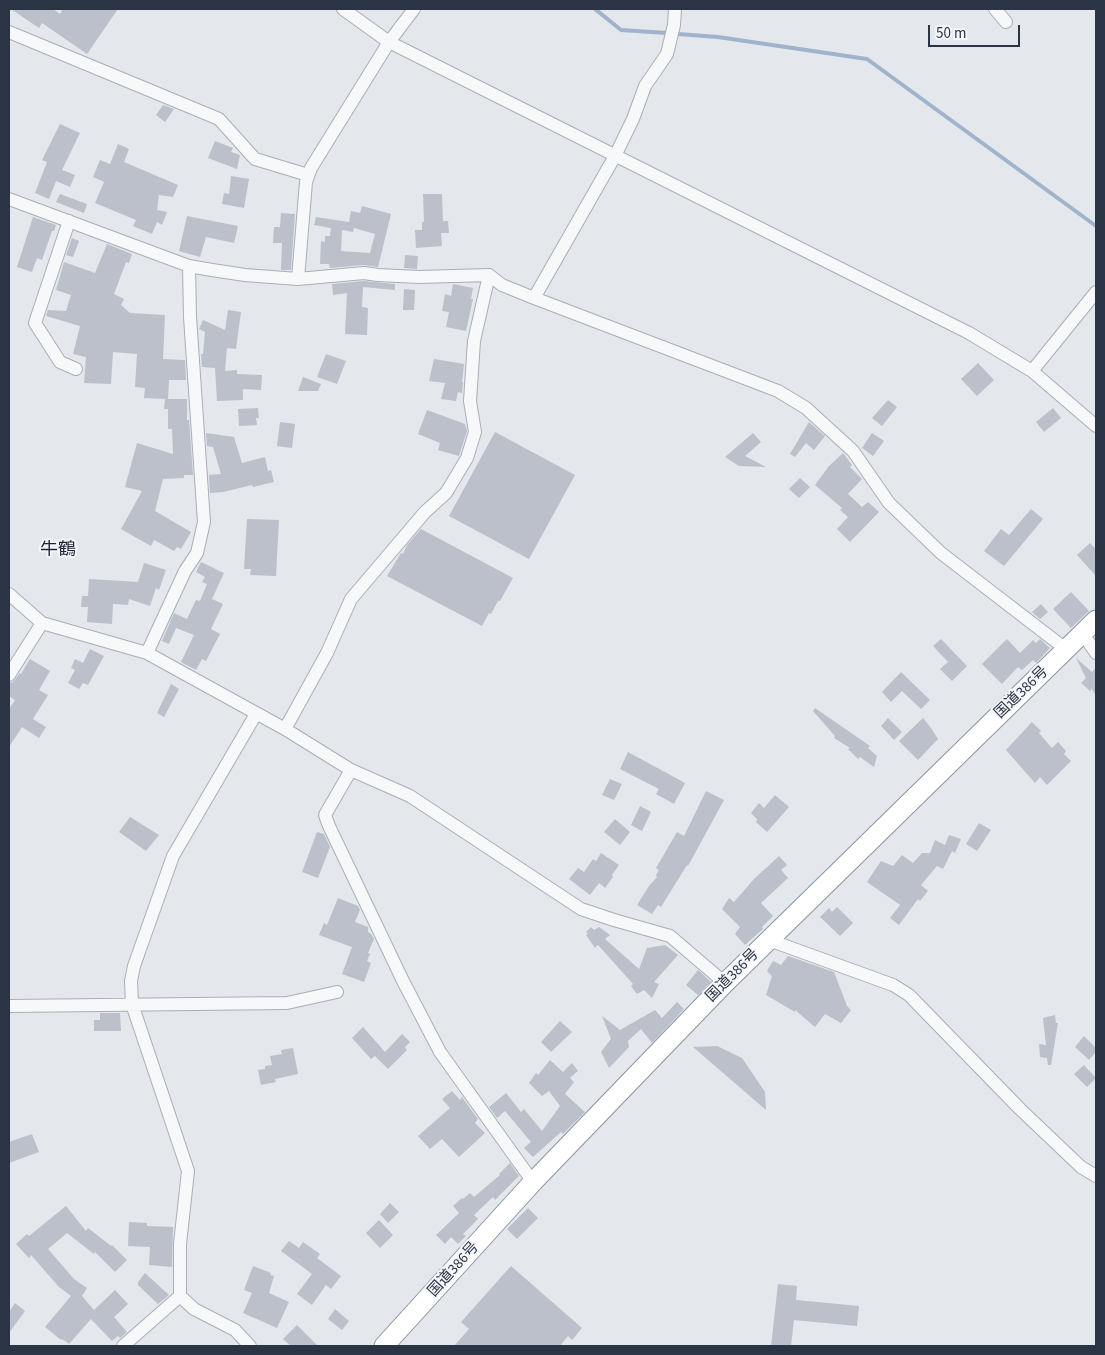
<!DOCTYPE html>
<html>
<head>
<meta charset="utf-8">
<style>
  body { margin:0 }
  #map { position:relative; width:1105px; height:1355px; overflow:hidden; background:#e4e7ec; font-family:"Source Sans 3",sans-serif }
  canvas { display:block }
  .frame { position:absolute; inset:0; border:10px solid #2b3445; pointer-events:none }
  .scale { position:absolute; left:928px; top:25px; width:92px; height:22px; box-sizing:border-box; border:2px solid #2b3445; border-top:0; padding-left:6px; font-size:15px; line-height:18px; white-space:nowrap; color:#2b3445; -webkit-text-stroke:4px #f4f6f9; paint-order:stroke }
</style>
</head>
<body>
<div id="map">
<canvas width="1105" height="1355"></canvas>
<div class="frame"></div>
<div class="scale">50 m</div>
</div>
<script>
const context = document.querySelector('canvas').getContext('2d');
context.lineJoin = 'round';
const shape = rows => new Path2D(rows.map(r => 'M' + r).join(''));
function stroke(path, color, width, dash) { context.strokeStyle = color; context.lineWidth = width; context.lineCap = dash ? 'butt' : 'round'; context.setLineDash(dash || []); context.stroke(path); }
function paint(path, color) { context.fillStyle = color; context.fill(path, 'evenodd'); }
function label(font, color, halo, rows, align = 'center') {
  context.font = font + ' "Source Sans 3","Noto Sans JP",sans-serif'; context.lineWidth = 4; context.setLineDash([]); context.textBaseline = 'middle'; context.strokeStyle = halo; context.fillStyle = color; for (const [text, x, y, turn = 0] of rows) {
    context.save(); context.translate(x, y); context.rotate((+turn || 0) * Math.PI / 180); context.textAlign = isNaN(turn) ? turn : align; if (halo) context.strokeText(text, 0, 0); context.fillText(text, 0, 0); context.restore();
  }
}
stroke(shape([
  [595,9,621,30,667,33],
  [678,34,718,37,867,59,1096,226]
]), '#9fb4cc', 4);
paint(shape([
  [11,9,53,9,60,14,63,9,118,9,87,54,42,23,39,28],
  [163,105,174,109,165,122,156,115],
  [60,124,80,133,62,170,75,175,70,187,56,181,49,199,35,193,47,162,42,160],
  [215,141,233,148,231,152,240,155,237,169,208,158],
  [118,144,129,149,124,162,178,185,173,197,159,195,157,210,167,212,162,225,157,222,152,234,133,226,136,220,95,203,104,182,93,177,100,160,110,164],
  [231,176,249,179,244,208,222,204,224,193,229,194],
  [60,194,87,204,84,213,56,202],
  [423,194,442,194,443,221,448,221,449,233,441,233,442,246,416,248,415,230,422,230,422,222,424,222],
  [362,206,391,214,378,267,363,265,330,268,329,264,320,264,321,241,325,242,325,236,330,236,331,228,314,225,316,217,349,222,351,211,360,213],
  [354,228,375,234,370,253,341,251,342,230,353,232],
  [281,213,295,214,291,270,281,270,282,243,273,243,274,227,280,227],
  [187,216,238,226,234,243,206,237,200,257,179,251],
  [33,217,56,225,54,231,52,231,42,260,37,258,32,272,17,267],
  [72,238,79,241,73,257,66,255],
  [107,244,132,254,129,263,126,262,114,294,124,299,121,305,130,313,165,315,163,359,185,360,186,380,169,380,168,399,187,399,187,420,189,420,193,475,184,475,184,478,163,479,155,511,191,532,181,549,177,547,174,551,154,540,151,546,121,529,142,491,125,487,137,443,173,454,172,429,168,429,168,409,164,409,165,399,144,398,145,388,135,387,137,354,113,352,111,384,84,383,86,357,73,354,80,326,46,316,48,310,66,311,71,295,56,290,64,262,95,273],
  [405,255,418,256,417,269,404,268],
  [364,281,395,284,395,290,363,287,362,307,368,308,367,335,345,334,347,293,333,295,332,284],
  [453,284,473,288,471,299,473,299,466,331,446,327,449,312,442,311,445,294,451,296],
  [404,289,415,290,414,310,403,310],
  [228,310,241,312,236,349,227,348,225,371,237,370,237,374,262,375,261,390,243,389,243,400,217,401,215,368,202,367,201,354,203,354,205,332,199,329,203,320,225,330],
  [326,354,346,361,337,384,317,377],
  [434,359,464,364,462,382,463,382,462,393,458,392,456,401,441,399,445,383,429,381],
  [978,363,994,380,977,396,961,379],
  [303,377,321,384,318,391,298,391],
  [888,400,897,407,882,426,872,418],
  [258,408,259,418,256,418,257,425,239,426,238,409],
  [1053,408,1061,418,1044,432,1036,422],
  [427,410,465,424,467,431,459,456,438,450,440,443,418,434],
  [280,422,295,424,292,448,277,446],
  [809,422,825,436,814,450,806,443,795,457,790,454],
  [495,432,575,475,529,559,449,516],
  [206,433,234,437,242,463,265,457,268,471,271,470,274,482,253,487,252,485,223,492,210,493,209,475,221,474,213,447,207,446],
  [753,433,761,442,745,456,766,467,739,466,725,457],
  [872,433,884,441,873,456,862,448],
  [843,453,852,465,850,467,862,479,848,494,862,507,868,502,879,512,850,542,837,529,848,517,840,510,842,508,815,485,829,466],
  [800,478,810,487,799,498,789,489],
  [1031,509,1043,519,1004,566,984,551,1001,529,1009,535],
  [247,519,279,520,276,576,250,575,251,569,244,569],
  [421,529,513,578,500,601,498,601,491,614,489,613,482,626,387,576,401,553,403,554,407,545],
  [1090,543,1096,549,1096,576,1077,555],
  [201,562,224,573,212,599,223,604,211,629,220,634,206,661,202,659,196,670,181,662,194,635,176,628,169,644,162,641,174,613,187,619,196,600,200,601,207,584,202,582,205,577,196,572],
  [144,563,166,570,159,590,156,588,150,606,129,599,128,605,113,604,112,624,87,622,88,607,81,607,82,596,88,596,89,579,138,582],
  [1071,592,1089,611,1071,628,1053,609],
  [1041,604,1048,612,1040,619,1032,612],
  [941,639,967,666,952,681,940,669,948,662,933,646],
  [1007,639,1020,653,1033,640,1036,643,1040,639,1050,648,1036,663,1033,660,1022,670,1018,667,1002,684,982,664],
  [90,649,104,656,88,685,83,683,79,689,68,683,75,670,71,668,75,659,83,663],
  [1076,658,1092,672,1096,667,1096,696,1092,689,1090,691,1081,683,1086,678],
  [30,659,50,671,39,690,48,695,33,719,46,727,39,738,22,727,9,747,9,709,15,700,9,696,9,683,13,682,20,673,21,674],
  [901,672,930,700,921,709,902,691,891,702,882,692],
  [171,684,179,689,164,717,157,713],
  [815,708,870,746,868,748,877,756,874,767,860,757,858,759,848,749,850,748,834,738,835,736,813,711],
  [888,718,902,732,894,740,881,726],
  [923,718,931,728,938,739,918,760,899,741],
  [1032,722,1041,731,1039,733,1052,748,1058,742,1066,751,1064,754,1071,761,1047,785,1040,777,1035,783,1006,750],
  [628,752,685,783,674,804,656,794,659,789,620,769],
  [610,779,622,784,614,800,602,795],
  [706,791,724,800,688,866,687,865,661,907,658,905,652,914,637,905,649,886,657,877,656,875,659,870,656,868,677,832,684,836],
  [775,795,789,807,767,832,756,822,757,819,751,813,759,803,764,808],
  [640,806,651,812,642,831,631,825],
  [130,817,159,835,146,851,119,832],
  [615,819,630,832,620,845,604,832],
  [979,823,991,830,977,851,966,844],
  [317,832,324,834,330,847,318,878,302,872],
  [949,835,961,839,955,853,952,851,943,869,937,866,921,885,928,891,920,901,918,899,899,925,890,918,900,905,867,882,881,861,893,866,902,855,913,863,922,853,930,853,935,840,945,845],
  [601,853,619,865,612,875,613,877,605,888,599,883,590,895,569,879,578,868,584,872,593,859,596,861],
  [779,856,787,865,781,870,788,878,761,903,773,916,762,927,763,929,745,945,735,934,740,927,722,909,729,898,734,902,754,879],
  [338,898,358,906,360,910,355,922,368,927,368,932,371,934,374,939,368,953,370,954,367,961,371,963,364,982,342,974,352,947,319,935,324,923,327,925],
  [837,907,853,923,840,936,820,917,829,908,832,912],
  [591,927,594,930,599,927,610,935,605,939,639,969,647,948,665,945,678,955,654,982,659,984,652,998,644,990,637,994,631,986,633,984,598,945,595,948,586,935,588,934,586,932],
  [788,956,834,972,847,1006,851,1010,841,1023,825,1014,815,1027,795,1010,795,1012,766,995,772,976,767,971,773,961,781,965],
  [698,970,711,982,698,995,686,985],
  [677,1002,684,1009,652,1043,641,1029,628,1041,629,1047,609,1068,601,1052,611,1039,602,1016,620,1030,655,1010,662,1018],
  [100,1013,120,1013,121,1031,94,1031,94,1020,100,1020],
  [1055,1015,1056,1023,1058,1023,1051,1065,1048,1065,1047,1058,1040,1057,1039,1044,1046,1045,1043,1018],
  [560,1021,572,1032,551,1052,541,1042],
  [363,1027,385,1052,402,1034,410,1042,405,1047,407,1050,388,1069,375,1056,371,1059,352,1038],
  [1084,1036,1096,1048,1096,1052,1089,1060,1075,1047],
  [717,1046,742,1058,765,1092,766,1110,693,1047],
  [293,1048,298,1074,275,1079,276,1082,261,1085,258,1070,265,1069,265,1066,272,1065,270,1056,282,1054,281,1050],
  [550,1060,563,1072,572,1063,578,1071,570,1078,574,1082,565,1094,585,1112,563,1134,561,1132,533,1157,524,1148,531,1142,505,1111,497,1118,489,1107,506,1093,521,1112,524,1109,542,1131,560,1106,549,1091,542,1096,529,1083,536,1073,538,1075],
  [1084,1065,1096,1078,1087,1087,1074,1074],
  [452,1091,460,1100,462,1097,464,1100,478,1119,475,1123,485,1133,459,1157,442,1139,430,1149,418,1136,450,1108,442,1099],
  [32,1134,39,1152,9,1163,9,1142],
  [510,1163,519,1176,495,1200,493,1197,474,1215,478,1219,463,1234,466,1236,458,1244,451,1237,445,1244,436,1235,459,1213,453,1206,462,1198,463,1199,470,1193,474,1197,500,1175,499,1174],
  [390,1203,399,1212,388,1223,380,1214],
  [66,1206,86,1231,88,1228,111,1246,112,1245,127,1260,115,1272,95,1252,94,1254,67,1233,48,1249,74,1279,87,1288,82,1296,94,1310,115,1290,128,1304,114,1317,127,1332,120,1338,118,1336,112,1341,91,1319,69,1344,62,1339,61,1340,45,1327,71,1296,59,1287,31,1255,29,1258,16,1244,27,1234,29,1236],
  [528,1208,538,1218,517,1239,507,1229],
  [379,1220,393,1235,380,1248,366,1233],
  [129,1222,147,1223,147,1226,173,1227,172,1267,149,1265,150,1247,128,1246],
  [289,1241,299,1248,303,1242,320,1254,317,1258,341,1276,331,1289,326,1285,312,1305,297,1294,312,1274,281,1251],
  [253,1266,271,1273,270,1275,274,1276,269,1293,289,1302,277,1328,243,1313,252,1293,244,1290],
  [511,1266,582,1328,572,1340,568,1336,560,1346,454,1346,469,1329,461,1322],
  [145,1273,169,1295,158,1304,138,1285,138,1282],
  [778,1284,797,1286,796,1300,859,1306,857,1326,794,1320,791,1346,771,1346],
  [15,1303,25,1311,9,1333,9,1312],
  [335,1309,349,1321,342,1330,328,1319],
  [297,1325,318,1346,291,1346,283,1339]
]), '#bbc0ca');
const minor = shape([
  [343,9,389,42,969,333,1032,371,1096,426],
  [995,9,1006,22],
  [9,32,219,119,255,159,308,175],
  [9,199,189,266,212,270,245,275,298,279,364,273,378,275,419,277,489,275,502,285,534,298,778,391,806,408,853,451,889,503,941,553,1067,650],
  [69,221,35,323,60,362,76,369],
  [298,279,306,182,311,168,389,42,414,9],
  [534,298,615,156,633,119,645,86,667,54,674,25,675,9],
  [1032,371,1096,292],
  [9,594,42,623,147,653,285,729,351,770,410,796,581,909,614,920,670,936,725,983],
  [1083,634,1096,653],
  [147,653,185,571,197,553,204,522,190,317,189,266],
  [9,675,42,623],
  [285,729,327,653,351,599,425,512,446,493,467,458,475,432,470,401,474,341,489,275],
  [351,770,325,815,329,826,403,981,440,1052,533,1182],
  [769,940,893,985,909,995,1020,1109,1081,1167,1096,1176],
  [9,1006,287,1003,337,992],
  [123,1346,180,1296],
  [250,1346,235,1330,194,1309,180,1296,180,1244,188,1171,132,1004,131,981,134,966,173,856,256,714]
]);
const highway = shape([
  [384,1346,533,1182,725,983,1096,620]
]);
stroke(minor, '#a9aeb7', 14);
stroke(highway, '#8b94a3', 21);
stroke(minor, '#f7f8fa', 12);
stroke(highway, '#fff', 19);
label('15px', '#2b3445', '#f4f6f9', [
  ["国道386号",1022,693,-44],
  ["国道386号",733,976,-45],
  ["国道386号",454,1270,-48]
]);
label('18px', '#1d2536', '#f4f6f9', [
  ["牛鶴",58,551]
]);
</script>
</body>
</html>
